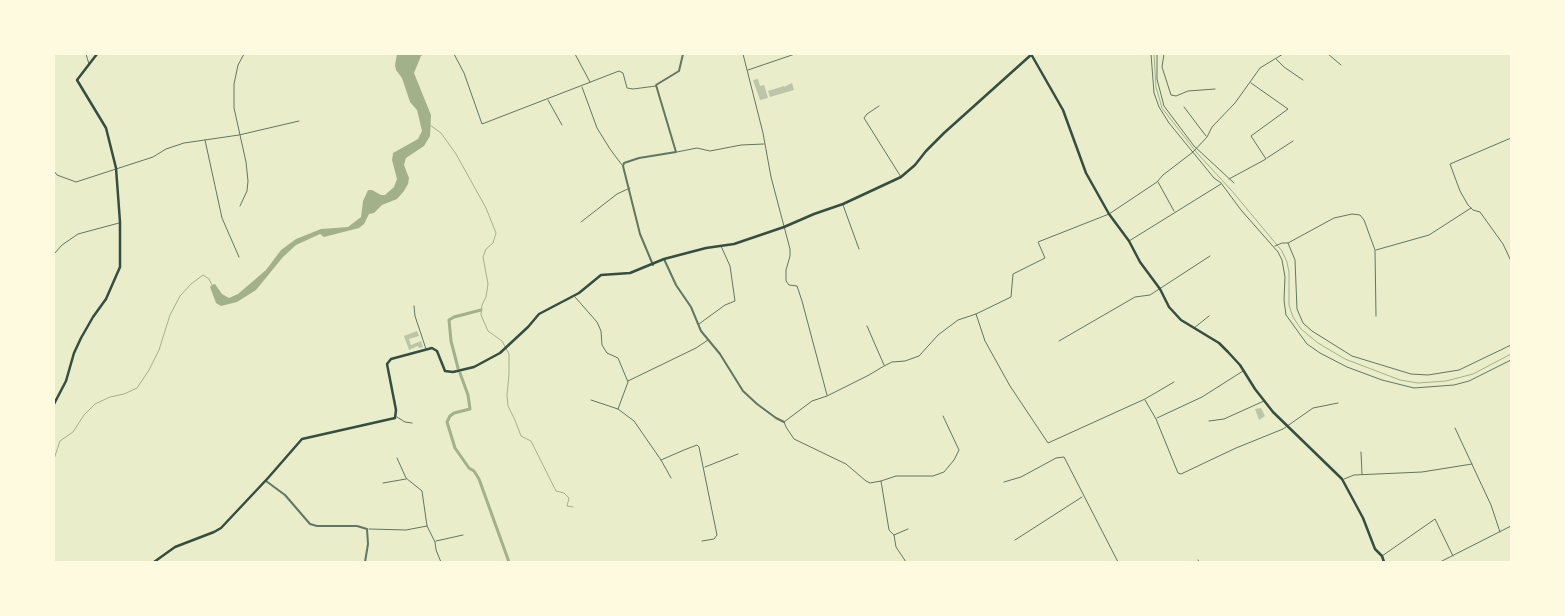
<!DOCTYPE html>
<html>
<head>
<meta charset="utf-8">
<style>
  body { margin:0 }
  #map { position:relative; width:1565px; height:616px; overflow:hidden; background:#e9edc9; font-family:Roboto,sans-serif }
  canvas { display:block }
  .frame { position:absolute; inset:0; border:55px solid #fefae0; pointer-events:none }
</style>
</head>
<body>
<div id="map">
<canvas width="1565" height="616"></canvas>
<div class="frame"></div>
</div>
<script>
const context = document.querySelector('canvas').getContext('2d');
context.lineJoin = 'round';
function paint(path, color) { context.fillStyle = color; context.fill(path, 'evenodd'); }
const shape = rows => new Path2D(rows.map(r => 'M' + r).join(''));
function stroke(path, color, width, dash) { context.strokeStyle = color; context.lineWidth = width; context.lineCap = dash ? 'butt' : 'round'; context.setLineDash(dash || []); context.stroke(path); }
paint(shape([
  [397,54,424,54,421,56,414,73,431,115,430,136,424,146,406,158,404,165,409,178,408,184,404,191,397,199,382,205,374,213,369,214,364,224,359,228,324,237,320,234,296,245,283,257,256,290,237,302,221,306,216,303,210,287,212,285,215,284,222,294,229,298,238,294,266,270,281,250,296,239,321,229,348,227,361,217,363,201,368,190,372,190,381,195,385,195,394,187,397,179,392,160,393,153,418,139,422,131,417,110,410,102,402,78,396,70,395,65]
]), '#a3b18a');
stroke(shape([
  [1154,54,1156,87,1162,108,1197,153,1232,191,1282,251,1287,262,1289,272,1289,305,1293,317,1301,329,1318,343,1345,359,1400,380,1418,383,1446,381,1473,374,1511,354],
  [430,125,441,133,456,154,486,208,496,233,493,243,486,249,483,257,488,284,486,297,482,305,481,315,488,331,502,341,509,354,509,374,507,395,508,406,515,420,521,436,531,441,556,491,564,493,569,498,567,506,573,507],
  [54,459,60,441,73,432,84,415,95,404,110,397,124,394,137,388,149,370,159,350,170,315,180,296,191,284,203,275,209,279,212,285],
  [54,463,54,477]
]), '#a3b18a', 1);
stroke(shape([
  [458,368,451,341,449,320,454,317,481,310],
  [460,373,468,395,470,409,454,413,450,416,447,422,455,448,469,468,474,471,479,479,509,562]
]), '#a3b18a', 3);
paint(shape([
  [758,79,760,86,764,85,768,98,760,100,753,80],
  [792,83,794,90,770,97,768,91,784,86,784,87],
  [417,331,419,336,409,339,411,345,421,341,423,347,419,348,418,346,409,350,404,336],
  [1261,408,1265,416,1259,420,1255,409]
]), '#bcc5a7');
stroke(shape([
  [86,54,89,64],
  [454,54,464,73,482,124,619,71,623,73,627,88,633,89,656,86],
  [575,54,590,82],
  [743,54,763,133,771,177,790,249,790,256,786,270,786,281,789,285,797,286,802,301,827,395],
  [1151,54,1154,93,1159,107,1169,123,1214,178,1221,183,1241,210,1278,252,1282,260,1285,277,1284,300,1286,315,1307,344,1320,353,1347,367,1382,380,1414,388,1454,385,1469,381,1511,360],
  [1157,54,1157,79,1164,106,1194,146,1234,183],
  [1164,54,1162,67,1171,95,1176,96,1188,91,1215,89],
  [1328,54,1341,65],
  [1276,59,1284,67,1303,80],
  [748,70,795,54],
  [582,87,597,128,610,149,622,165],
  [548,100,562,125],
  [879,106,867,114,864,118,901,177],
  [1184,107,1206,136],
  [1511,138,1450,164,1460,191,1468,205,1473,210,1480,212,1503,244,1511,261],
  [205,140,222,218,239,257],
  [677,152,697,148,710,151,741,145,764,144],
  [1267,158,1293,141],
  [54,171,57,175,76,182,153,157,166,149,184,143,239,135,299,121],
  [1229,179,1266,159,1251,136,1288,109,1251,83],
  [1158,182,1174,211],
  [843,205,859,249],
  [240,206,247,191,248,181,246,162,234,108,234,84,238,65,244,54],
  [581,222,617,194,630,188],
  [1129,241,1221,184],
  [1288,243,1334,218,1352,214,1360,215,1364,220,1375,250,1376,316],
  [1275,246,1282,243,1288,243,1295,260,1297,309,1303,323,1312,331,1352,356,1411,374,1428,375,1459,370,1511,345],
  [1376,250,1429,235,1471,208],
  [54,254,62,245,78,234,119,223],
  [575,297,597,322,601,331,602,345,607,353,618,358,628,382,618,409],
  [414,306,415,316,426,349],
  [976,314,985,341,1010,386,1048,443,1145,399,1174,382],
  [699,324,725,305,735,301,730,266,721,246],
  [867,326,884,365],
  [1194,328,1209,316],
  [1059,341,1135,297,1150,295,1210,256],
  [628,381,696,348,708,340],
  [591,400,618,409,634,421,661,460,671,478],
  [1145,400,1156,419,1178,473,1181,474,1236,448,1283,429,1313,408,1338,403],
  [397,417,405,422,412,423],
  [1157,418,1202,397,1243,371],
  [1209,421,1224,419,1264,401],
  [1455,428,1491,505,1500,532],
  [1361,452,1362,474],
  [397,458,406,478,422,491,427,526,435,542,436,550,441,562],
  [661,460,684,450,697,445,699,447,717,535,714,539,702,541],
  [705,467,738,454],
  [1344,479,1354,475,1422,472,1472,464],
  [881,481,896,476,933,476,944,472,954,460,959,450,943,416],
  [1004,482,1021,477,1056,458,1064,457,1118,562],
  [383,483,406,479],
  [369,529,406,530,427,526],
  [894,535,908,529],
  [1015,540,1082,497],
  [436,541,463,535],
  [1382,556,1435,519,1453,556],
  [1198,560,1199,562],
  [906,562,896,547,894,535,889,530,881,481,870,483,866,481,846,464,794,439,786,427,784,422,812,401,827,396,869,375,884,366,892,362,905,361,919,356,938,335,958,320,976,314,1011,297,1013,274,1045,258,1038,242,1109,214,1157,182,1163,175,1193,152,1207,137,1212,127,1235,103,1260,68,1283,54],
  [1440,562,1511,526]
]), '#617663', 1);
stroke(shape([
  [664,259,676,285,691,307,701,331,720,354,743,391,757,404,776,418,784,422],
  [653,265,640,234,623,166,624,163,639,158,676,152,656,85,679,71,683,54],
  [266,481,285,495,310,524,317,526,357,526,367,529,368,544,365,562]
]), '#617663', 2);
stroke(shape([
  [54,404,66,381,74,353,81,338,93,317,106,299,120,267,120,222,116,168,106,128,77,80,97,54],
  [154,562,175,547,214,532,221,528,268,478,302,439,395,418,396,410,387,364,391,359,432,348,437,351,445,371,453,372,474,367,500,353,528,327,539,314,579,293,601,275,630,273,664,259,706,248,734,244,784,227,814,214,843,204,901,177,915,165,926,151,944,133,1032,54]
]), '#344e41', 2.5);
stroke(shape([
  [1031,54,1063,110,1086,173,1109,214,1129,241,1140,262,1160,289,1169,307,1181,320,1219,343,1228,352,1240,365,1255,389,1273,412,1342,479,1363,518,1375,549,1382,556,1384,562]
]), '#344e41', 2.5);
</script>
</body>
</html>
